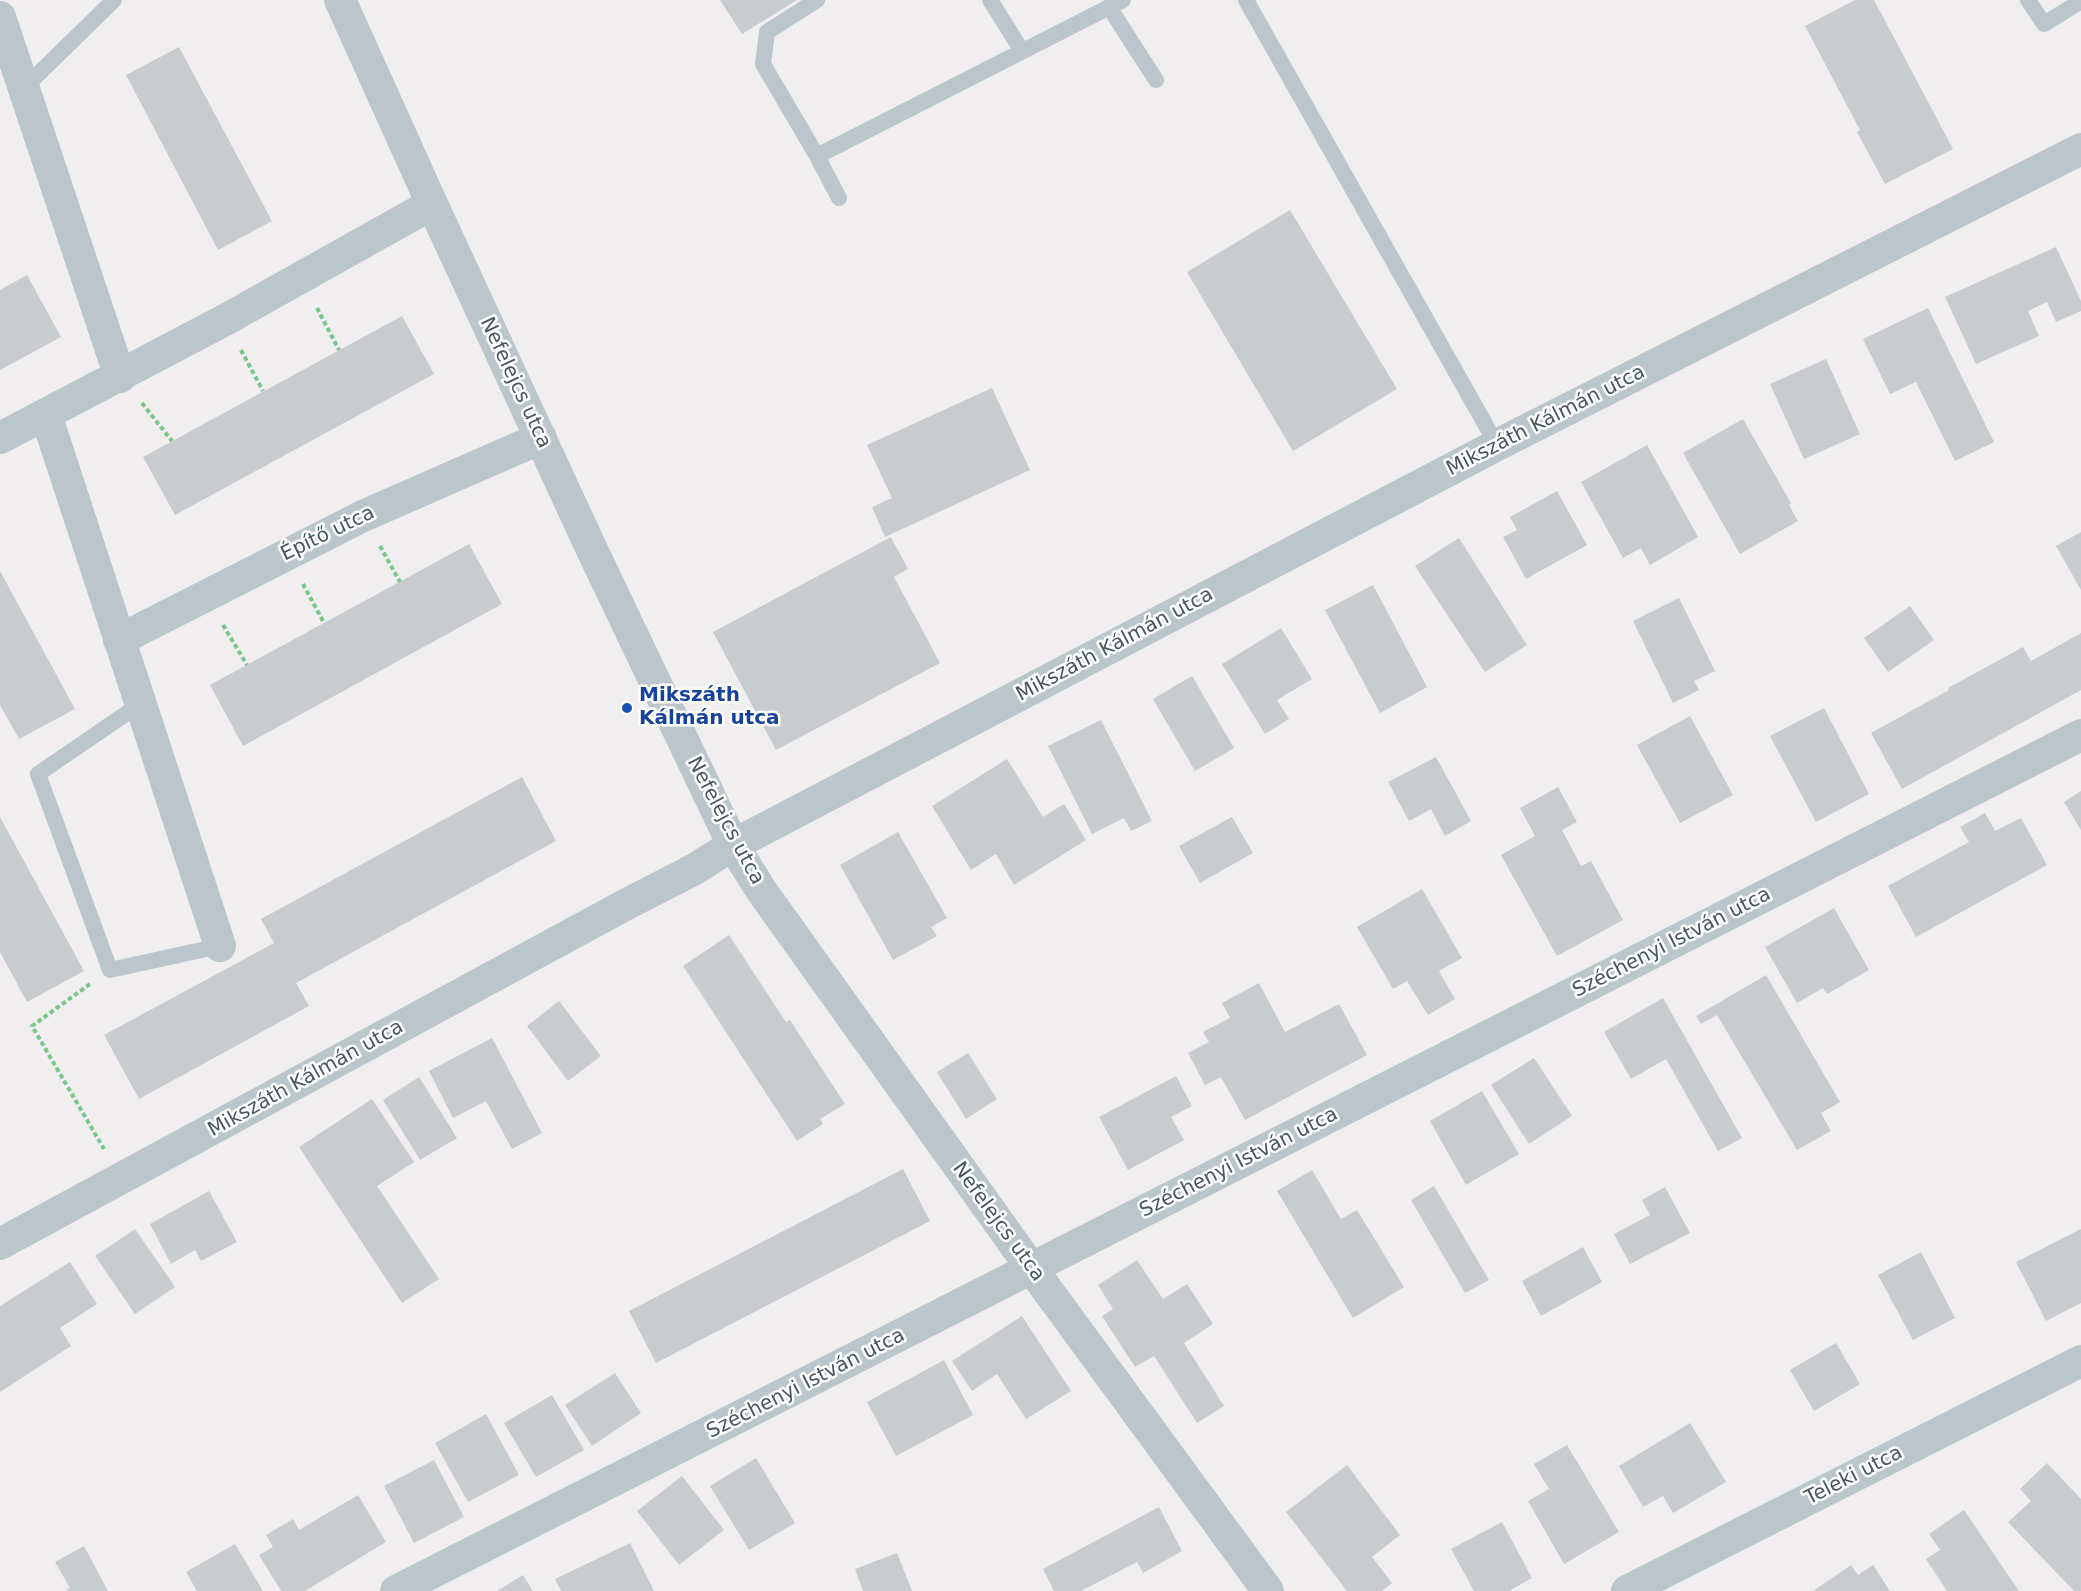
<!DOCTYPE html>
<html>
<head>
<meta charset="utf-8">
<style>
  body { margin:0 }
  canvas { display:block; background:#f0eeee }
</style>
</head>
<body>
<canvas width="2081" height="1591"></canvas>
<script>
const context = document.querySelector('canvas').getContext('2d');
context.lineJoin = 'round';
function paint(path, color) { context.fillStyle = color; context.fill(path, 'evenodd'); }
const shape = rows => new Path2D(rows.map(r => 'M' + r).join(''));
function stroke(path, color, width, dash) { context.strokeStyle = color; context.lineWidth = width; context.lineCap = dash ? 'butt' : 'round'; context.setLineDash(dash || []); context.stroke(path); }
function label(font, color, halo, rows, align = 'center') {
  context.font = font + ' "DejaVu Sans",sans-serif'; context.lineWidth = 5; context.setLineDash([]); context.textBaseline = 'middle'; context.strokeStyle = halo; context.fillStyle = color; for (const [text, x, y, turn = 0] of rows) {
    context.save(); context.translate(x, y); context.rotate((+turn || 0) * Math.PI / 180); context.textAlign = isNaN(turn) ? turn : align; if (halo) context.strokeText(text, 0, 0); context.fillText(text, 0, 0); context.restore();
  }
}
paint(shape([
  [720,0,797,0,742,34],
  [1855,0,1874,0,1953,149,1885,184,1857,132,1860,130,1805,26],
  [179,47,272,221,218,250,126,75],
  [1290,210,1397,389,1293,451,1187,272],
  [2056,247,2081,301,2081,311,2056,322,2047,302,2028,311,2039,336,1976,364,1945,297],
  [27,275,61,337,0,370,0,290],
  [1928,308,1994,442,1955,461,1916,382,1890,394,1863,339],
  [402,316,434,374,175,515,143,457],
  [1826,359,1860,434,1804,459,1770,384],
  [992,388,1030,470,885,537,872,507,892,498,867,445],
  [1743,419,1791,503,1789,505,1798,521,1740,554,1683,453],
  [1647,445,1698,537,1650,565,1641,548,1623,558,1581,482],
  [1557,491,1587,545,1526,579,1503,537,1517,530,1510,517],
  [2081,532,2081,590,2056,546],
  [891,537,908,569,894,577,940,663,776,750,713,632],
  [1459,538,1527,645,1485,672,1415,566],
  [469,544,502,604,243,746,210,685],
  [0,571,75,709,19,739,0,705],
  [1373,585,1427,687,1380,713,1325,610],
  [1679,598,1715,671,1694,681,1699,690,1673,703,1633,621],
  [1910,606,1934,640,1888,672,1864,638],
  [1281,628,1312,679,1277,700,1289,719,1265,734,1222,664],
  [2081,633,2081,690,1902,789,1871,733,1949,690,1948,688,2023,647,2031,661],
  [1192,676,1234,748,1195,771,1153,699],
  [1824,708,1869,794,1816,822,1770,736],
  [1690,716,1733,795,1680,823,1637,745],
  [1101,720,1152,821,1131,831,1124,818,1092,834,1048,746],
  [1436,757,1471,821,1445,836,1431,809,1409,821,1388,782],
  [1007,759,1043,817,1064,804,1086,840,1014,885,996,854,971,870,932,806],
  [522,777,556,841,296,983,309,1006,139,1099,104,1035,274,943,261,919],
  [1558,787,1577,822,1562,830,1581,866,1591,861,1623,920,1557,956,1501,855,1535,836,1520,808],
  [2081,791,2081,830,2064,802],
  [1985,813,1995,831,2021,818,2047,865,1916,937,1888,886,1969,842,1960,827],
  [0,817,84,971,27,1002,0,952],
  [1232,817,1253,853,1200,883,1179,846],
  [898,832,947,918,931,927,937,936,893,960,840,865],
  [1422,889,1462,958,1439,971,1455,999,1428,1015,1407,981,1393,989,1357,927],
  [1834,908,1869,970,1827,994,1823,988,1797,1003,1765,947],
  [729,935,786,1022,790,1020,845,1104,820,1119,823,1124,797,1141,683,966],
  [1766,975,1840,1102,1821,1113,1831,1131,1797,1150,1717,1015,1701,1024,1696,1016],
  [1259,983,1285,1032,1339,1004,1367,1055,1245,1120,1221,1077,1205,1085,1188,1053,1209,1042,1203,1032,1230,1018,1222,1003],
  [1663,998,1742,1138,1718,1151,1666,1059,1631,1079,1604,1032],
  [559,1001,601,1056,568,1081,527,1026],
  [492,1038,542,1133,512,1149,486,1101,453,1118,429,1071],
  [968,1053,997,1099,966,1119,937,1072],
  [1534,1058,1572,1116,1529,1144,1491,1085],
  [1176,1076,1192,1106,1171,1117,1184,1140,1128,1170,1099,1117],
  [419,1077,457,1138,420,1160,383,1100],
  [1482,1091,1519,1154,1466,1185,1430,1121],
  [372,1099,414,1162,377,1186,439,1279,402,1303,299,1147],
  [903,1169,930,1221,656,1363,629,1311],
  [1312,1170,1341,1219,1357,1210,1404,1287,1353,1318,1277,1191],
  [1434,1186,1489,1280,1465,1293,1411,1200],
  [1665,1187,1690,1233,1630,1264,1614,1234,1650,1215,1642,1200],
  [209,1191,237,1242,201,1261,195,1250,171,1264,150,1224],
  [135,1229,175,1287,135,1314,95,1256],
  [2081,1229,2081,1303,2046,1321,2016,1262],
  [1583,1247,1602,1282,1541,1316,1522,1281],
  [1921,1252,1955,1318,1913,1340,1878,1275],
  [1137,1260,1163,1299,1187,1284,1213,1324,1184,1343,1224,1406,1197,1423,1154,1356,1135,1367,1102,1316,1113,1309,1098,1285],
  [70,1262,97,1304,60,1328,71,1346,0,1392,0,1306],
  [1022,1316,1071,1391,1026,1419,997,1374,972,1391,952,1361],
  [1836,1343,1860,1384,1814,1411,1790,1370],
  [944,1360,973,1415,896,1456,867,1402],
  [615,1373,641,1413,592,1446,565,1405],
  [552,1395,584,1450,536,1477,504,1423],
  [486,1414,519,1475,468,1502,435,1443],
  [1690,1423,1726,1482,1673,1513,1663,1496,1643,1507,1619,1466],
  [1567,1445,1619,1532,1564,1564,1528,1501,1549,1489,1534,1464],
  [756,1458,795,1523,749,1550,710,1486],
  [434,1460,464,1517,414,1543,384,1486],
  [2047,1463,2081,1499,2081,1591,2074,1591,2008,1522,2031,1501,2020,1489],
  [1347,1465,1400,1535,1372,1557,1392,1583,1382,1591,1347,1591,1286,1512],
  [682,1476,724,1530,679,1565,637,1511],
  [358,1495,386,1542,305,1591,281,1591,259,1555,273,1547,266,1535,293,1519,299,1530],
  [1159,1507,1182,1551,1143,1573,1137,1562,1081,1591,1054,1591,1043,1569],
  [1964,1510,2019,1591,1947,1591,1926,1559,1940,1550,1929,1534],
  [1502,1522,1532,1578,1509,1591,1474,1591,1451,1549],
  [630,1543,654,1591,561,1591,555,1579],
  [235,1544,263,1591,197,1591,186,1572],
  [84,1546,108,1591,68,1591,67,1589,70,1588,55,1562],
  [897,1553,912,1591,863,1591,855,1569],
  [1851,1565,1858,1575,1873,1565,1890,1591,1813,1591],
  [523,1575,533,1591,497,1591]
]), '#c8cccf');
stroke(shape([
  [317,308,339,350],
  [241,350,263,391],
  [142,403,172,441],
  [380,546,400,582],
  [303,584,324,623],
  [223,625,247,665],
  [90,984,32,1026,104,1149]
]), '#7ac68a', 4, [4.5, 3]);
stroke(shape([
  [817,0,767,32,763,64,817,156,839,198],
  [990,0,1022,51],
  [1246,0,1497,445],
  [2028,0,2044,24,2081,1],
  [1109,7,1156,80],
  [24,88,114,0],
  [817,156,1123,0],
  [140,704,38,774,110,970,220,946]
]), '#bac6c9', 16);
stroke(shape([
  [340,0,432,204,593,552,733,845,761,890,1032,1269,1268,1591],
  [0,17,120,377],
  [46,415,220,946],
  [0,438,225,320,432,204],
  [119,640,363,516,541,438],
  [0,1244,625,905,693,870,733,845,779,821,1497,445,2081,149],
  [396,1591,2081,735],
  [1627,1591,2081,1361]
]), '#bac6c9', 32);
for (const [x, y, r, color] of [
  [627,708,6,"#1a4fb4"]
]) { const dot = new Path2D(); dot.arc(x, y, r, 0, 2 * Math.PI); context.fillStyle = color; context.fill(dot); stroke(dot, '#fff', 2); }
label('20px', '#475659', '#fff', [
  ["Nefelejcs utca",515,383,65],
  ["Mikszáth Kálmán utca",1546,421,-27],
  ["Építő utca",328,534,-26],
  ["Mikszáth Kálmán utca",1115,645,-28],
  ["Nefelejcs utca",725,821,62],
  ["Széchenyi István utca",1672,943,-27],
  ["Mikszáth Kálmán utca",306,1079,-29],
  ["Széchenyi István utca",1239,1163,-27],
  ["Nefelejcs utca",998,1222,54],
  ["Széchenyi István utca",806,1384,-27],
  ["Teleki utca",1854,1476,-27]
]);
label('bold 20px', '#164399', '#fff', [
  ["Mikszáth",639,696],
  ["Kálmán utca",639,719]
], 'left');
</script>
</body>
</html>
